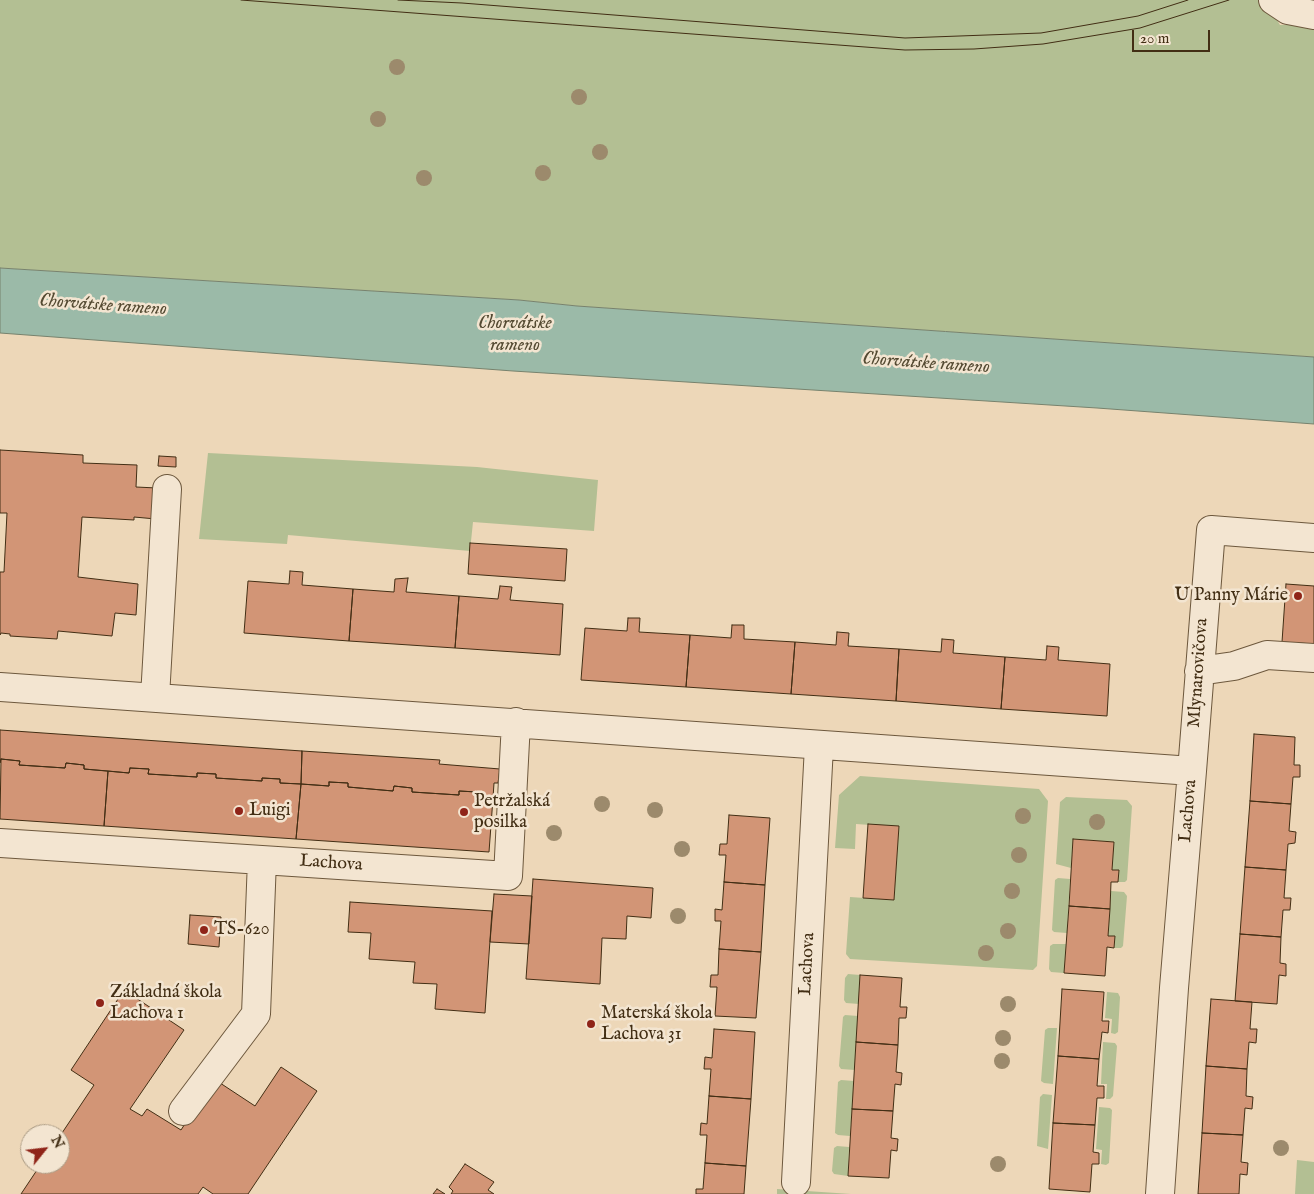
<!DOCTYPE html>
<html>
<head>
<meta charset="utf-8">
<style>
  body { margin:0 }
  #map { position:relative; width:1314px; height:1194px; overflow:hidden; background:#edd7b8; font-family:"IM FELL English",serif }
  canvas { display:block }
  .north { position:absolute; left:20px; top:1124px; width:50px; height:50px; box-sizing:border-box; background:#f3e5d1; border:1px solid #ac9c85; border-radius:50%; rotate:61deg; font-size:14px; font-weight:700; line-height:20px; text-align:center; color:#422e14 }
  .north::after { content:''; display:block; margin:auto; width:18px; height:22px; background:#8f2418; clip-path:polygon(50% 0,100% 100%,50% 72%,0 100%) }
  .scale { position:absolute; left:1132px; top:30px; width:78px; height:22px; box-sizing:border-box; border:2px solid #422e14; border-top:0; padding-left:6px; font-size:15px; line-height:18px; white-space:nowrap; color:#422e14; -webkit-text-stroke:4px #f3e5d1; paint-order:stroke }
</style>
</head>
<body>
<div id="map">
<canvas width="1314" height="1194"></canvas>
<div class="north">N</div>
<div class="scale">20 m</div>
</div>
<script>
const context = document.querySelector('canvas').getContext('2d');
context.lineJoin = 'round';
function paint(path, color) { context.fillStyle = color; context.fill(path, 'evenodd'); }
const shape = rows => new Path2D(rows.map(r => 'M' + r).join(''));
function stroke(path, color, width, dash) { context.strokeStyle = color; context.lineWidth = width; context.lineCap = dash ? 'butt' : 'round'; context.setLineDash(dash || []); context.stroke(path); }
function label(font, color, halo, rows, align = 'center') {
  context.font = font + ' "IM FELL English",serif'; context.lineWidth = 5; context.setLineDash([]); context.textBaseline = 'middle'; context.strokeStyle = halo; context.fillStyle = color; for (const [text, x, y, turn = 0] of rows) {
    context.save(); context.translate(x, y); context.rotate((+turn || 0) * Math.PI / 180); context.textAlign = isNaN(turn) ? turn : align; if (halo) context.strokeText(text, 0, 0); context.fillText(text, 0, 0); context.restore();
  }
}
paint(shape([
  [0,0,1265,0,1280,25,1314,24,1314,357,577,306,519,300,0,268],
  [208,453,477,467,598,480,594,531,473,522,470,551,288,535,287,544,199,539],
  [860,776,1039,789,1048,801,1037,966,1033,970,850,959,846,954,850,897,894,900,899,827,856,824,855,849,835,848,839,795],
  [1066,797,1127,800,1132,806,1127,880,1125,882,1118,882,1119,870,1112,870,1114,842,1073,839,1071,868,1056,864,1060,802],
  [1058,878,1070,879,1067,933,1054,932,1052,930,1055,880],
  [1111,891,1124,892,1127,896,1123,946,1121,948,1114,948,1115,936,1108,936],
  [1053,944,1066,944,1064,973,1051,972,1049,969,1050,946],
  [848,974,860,975,859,1004,846,1003,844,1000,845,978],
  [1107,992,1118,993,1120,997,1118,1032,1115,1034,1111,1033,1112,1019,1105,1018],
  [845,1015,858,1016,855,1070,841,1069,839,1066,843,1017],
  [1048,1028,1057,1028,1053,1084,1044,1083,1041,1081,1045,1030],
  [1103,1042,1115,1043,1117,1046,1113,1096,1110,1099,1106,1099,1107,1084,1101,1084],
  [841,1080,854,1081,850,1136,838,1135,835,1133,838,1082],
  [1043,1094,1052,1095,1048,1149,1037,1146,1040,1097],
  [1099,1107,1110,1108,1112,1110,1109,1163,1106,1165,1101,1164,1102,1150,1096,1149],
  [837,1146,849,1147,848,1176,834,1174,832,1171,834,1148],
  [1297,1160,1314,1162,1314,1194,1295,1194],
  [777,1189,851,1194,777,1194]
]), '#b3bf93');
const water = shape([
  [0,268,519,300,577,306,1314,357,1314,424,1097,408,513,371,0,333,0,268]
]);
paint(water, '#9bbaa8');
stroke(water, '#77826d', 1);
const building = shape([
  [0,450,83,455,83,463,137,465,136,487,157,488,156,519,134,517,134,520,82,517,78,577,138,584,136,615,115,613,112,636,58,631,57,639,10,636,10,634,1,633,0,635,0,572,4,572,7,513,0,513,0,450],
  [159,456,176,457,176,467,158,466,159,456],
  [470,543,567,549,565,581,468,574,470,543],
  [290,571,303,572,302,585,353,589,349,641,244,633,248,581,289,584,290,571],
  [408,578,406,592,459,596,455,648,349,641,353,589,394,592,395,579,408,578],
  [1286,584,1314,586,1314,644,1282,642,1286,584],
  [500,586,512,587,510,600,563,604,560,655,455,648,459,596,498,599,500,586],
  [628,618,640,618,639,632,690,635,686,687,581,680,585,628,627,631,628,618],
  [732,625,744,625,744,639,795,642,791,694,686,687,690,635,731,638,732,625],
  [837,632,849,633,848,646,899,649,896,701,791,694,795,642,836,645,837,632],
  [942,639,954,640,953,653,1005,657,1001,709,896,701,899,649,941,652,942,639],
  [1047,646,1059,647,1058,660,1110,664,1107,716,1001,709,1005,657,1046,660,1047,646],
  [0,730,302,751,301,784,280,783,280,779,262,778,262,781,216,778,216,774,197,773,197,777,148,774,149,769,130,768,129,773,84,769,84,765,66,763,65,768,19,765,20,761,1,759,0,763,0,730],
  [1254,734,1295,737,1294,765,1300,765,1300,777,1293,777,1291,804,1250,801,1254,734],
  [302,751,440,760,439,764,500,769,498,783,494,783,493,798,476,797,477,792,459,791,459,795,412,792,412,788,394,786,393,791,348,787,348,783,329,782,329,786,301,784,302,751],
  [1,759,20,761,19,765,65,768,66,763,84,765,84,769,108,771,104,826,0,819,1,759],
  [130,768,149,769,148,774,197,777,197,773,216,774,216,778,262,781,262,778,280,779,280,783,301,784,296,839,104,826,108,771,129,773,130,768],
  [329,782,348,783,348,787,393,791,394,786,412,788,412,792,459,795,459,791,477,792,476,797,493,798,489,852,296,839,301,784,329,786,329,782],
  [1250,801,1291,804,1289,831,1296,832,1295,843,1288,844,1286,870,1245,867,1250,801],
  [729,815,770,818,765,885,724,882,726,855,719,855,720,844,727,844,729,815],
  [868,824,899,826,894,900,863,898,868,824],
  [1073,839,1114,842,1112,870,1119,870,1118,882,1111,882,1110,909,1069,906,1073,839],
  [1245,867,1286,870,1284,898,1291,898,1290,910,1283,910,1281,937,1240,934,1245,867],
  [533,879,653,888,651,918,627,916,626,939,602,938,600,984,526,979,533,879],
  [724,882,765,885,761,952,719,949,721,921,715,921,715,909,722,910,724,882],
  [494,894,532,896,529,944,490,942,494,894],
  [350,902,492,911,485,1013,435,1009,437,984,413,983,415,962,369,959,371,933,348,932,350,902],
  [1069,906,1110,909,1108,936,1115,936,1114,948,1107,947,1105,976,1064,973,1069,906],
  [190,915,221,917,219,947,188,944,190,915],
  [1240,934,1281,937,1280,963,1286,964,1286,976,1279,975,1277,1004,1235,1001,1240,934],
  [719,949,761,952,756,1018,715,1016,717,987,710,987,711,975,718,975,719,949],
  [860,975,902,978,900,1007,907,1007,906,1018,899,1018,898,1045,856,1042,860,975],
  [1062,989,1104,992,1102,1021,1109,1021,1108,1033,1102,1032,1099,1059,1058,1056,1062,989],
  [124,990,184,1030,130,1109,142,1116,147,1109,181,1130,214,1079,255,1106,281,1067,317,1091,248,1194,213,1194,203,1187,198,1194,21,1194,41,1164,60,1164,60,1136,94,1085,71,1070,124,990],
  [1211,999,1252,1002,1250,1029,1257,1029,1256,1043,1249,1042,1247,1069,1206,1066,1211,999],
  [714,1029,755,1032,751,1099,709,1096,711,1069,704,1069,705,1057,712,1058,714,1029],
  [856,1042,898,1045,896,1072,902,1073,901,1085,895,1084,893,1111,852,1109,856,1042],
  [1058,1056,1099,1059,1097,1086,1104,1086,1104,1098,1097,1098,1095,1125,1053,1123,1058,1056],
  [1206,1066,1247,1069,1246,1096,1253,1097,1252,1109,1245,1108,1243,1135,1202,1133,1206,1066],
  [709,1096,751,1099,746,1166,705,1163,707,1135,700,1135,701,1123,707,1124,709,1096],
  [852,1109,893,1111,891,1138,898,1139,897,1151,891,1150,889,1178,848,1176,852,1109],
  [1053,1123,1095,1125,1093,1152,1099,1153,1099,1164,1092,1164,1090,1192,1049,1189,1053,1123],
  [1202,1133,1243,1135,1241,1162,1248,1163,1247,1175,1240,1174,1239,1194,1198,1194,1202,1133],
  [705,1163,746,1166,744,1194,696,1194,696,1189,703,1189,705,1163],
  [465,1164,494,1182,488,1190,494,1194,451,1194,453,1191,449,1187,465,1164],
  [437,1189,445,1194,433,1194,437,1189]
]);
paint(building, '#d29576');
stroke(building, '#422e14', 1);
const minor = shape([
  [1273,0,1288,10,1314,15],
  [1199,671,1234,666,1267,655,1314,658],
  [0,687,1192,771,1174,988,1160,1194],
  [155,697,167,489],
  [1192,771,1211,530,1314,538],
  [0,843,508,876,516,722],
  [183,1111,256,1014,262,860],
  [796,1182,819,746]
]);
stroke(minor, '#6d583d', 30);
stroke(minor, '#f3e5d1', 28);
stroke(shape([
  [241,0,905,50,974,49,1043,44,1140,28,1229,0],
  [398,0,462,3,905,38,1041,33,1138,16,1188,0]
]), '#422e14', 1);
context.fillStyle = '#9c8a6c';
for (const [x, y] of [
  [397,67],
  [579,97],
  [378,119],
  [600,152],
  [543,173],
  [424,178],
  [602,804],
  [655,810],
  [1023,816],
  [1097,822],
  [554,833],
  [682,849],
  [1019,855],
  [1012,891],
  [678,916],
  [1008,931],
  [986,953],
  [1008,1004],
  [1003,1038],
  [1002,1061],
  [1281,1148],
  [998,1164]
]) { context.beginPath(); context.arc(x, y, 8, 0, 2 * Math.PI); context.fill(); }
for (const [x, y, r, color] of [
  [1298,596,5,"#8f2418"],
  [239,811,5,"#8f2418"],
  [464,812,5,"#8f2418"],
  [204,930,5,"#8f2418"],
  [100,1003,5,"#8f2418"],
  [591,1024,5,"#8f2418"]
]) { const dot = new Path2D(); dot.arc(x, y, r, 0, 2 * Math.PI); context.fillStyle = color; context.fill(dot); stroke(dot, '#f3e5d1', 2); }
label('18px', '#422e14', '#f3e5d1', [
  ["U Panny Márie",1288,596,"right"],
  ["Petržalská",474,802],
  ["posilka",474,823],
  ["Luigi",249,811],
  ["TS-620",214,930],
  ["Základná škola",110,993],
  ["Lachova 1",110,1014],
  ["Materská škola",601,1014],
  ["Lachova 31",601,1035]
], 'left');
label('18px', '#422e14', '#f3e5d1', [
  ["Mlynarovičova",1199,673,-86],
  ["Lachova",1189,811,-85],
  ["Lachova",331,864,4],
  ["Lachova",808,964,-87]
]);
label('italic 19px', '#544a32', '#f3e5d1', [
  ["Chorvátske rameno",103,306,4],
  ["Chorvátske",515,324],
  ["rameno",515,346],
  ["Chorvátske rameno",926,364,4]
]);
</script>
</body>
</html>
